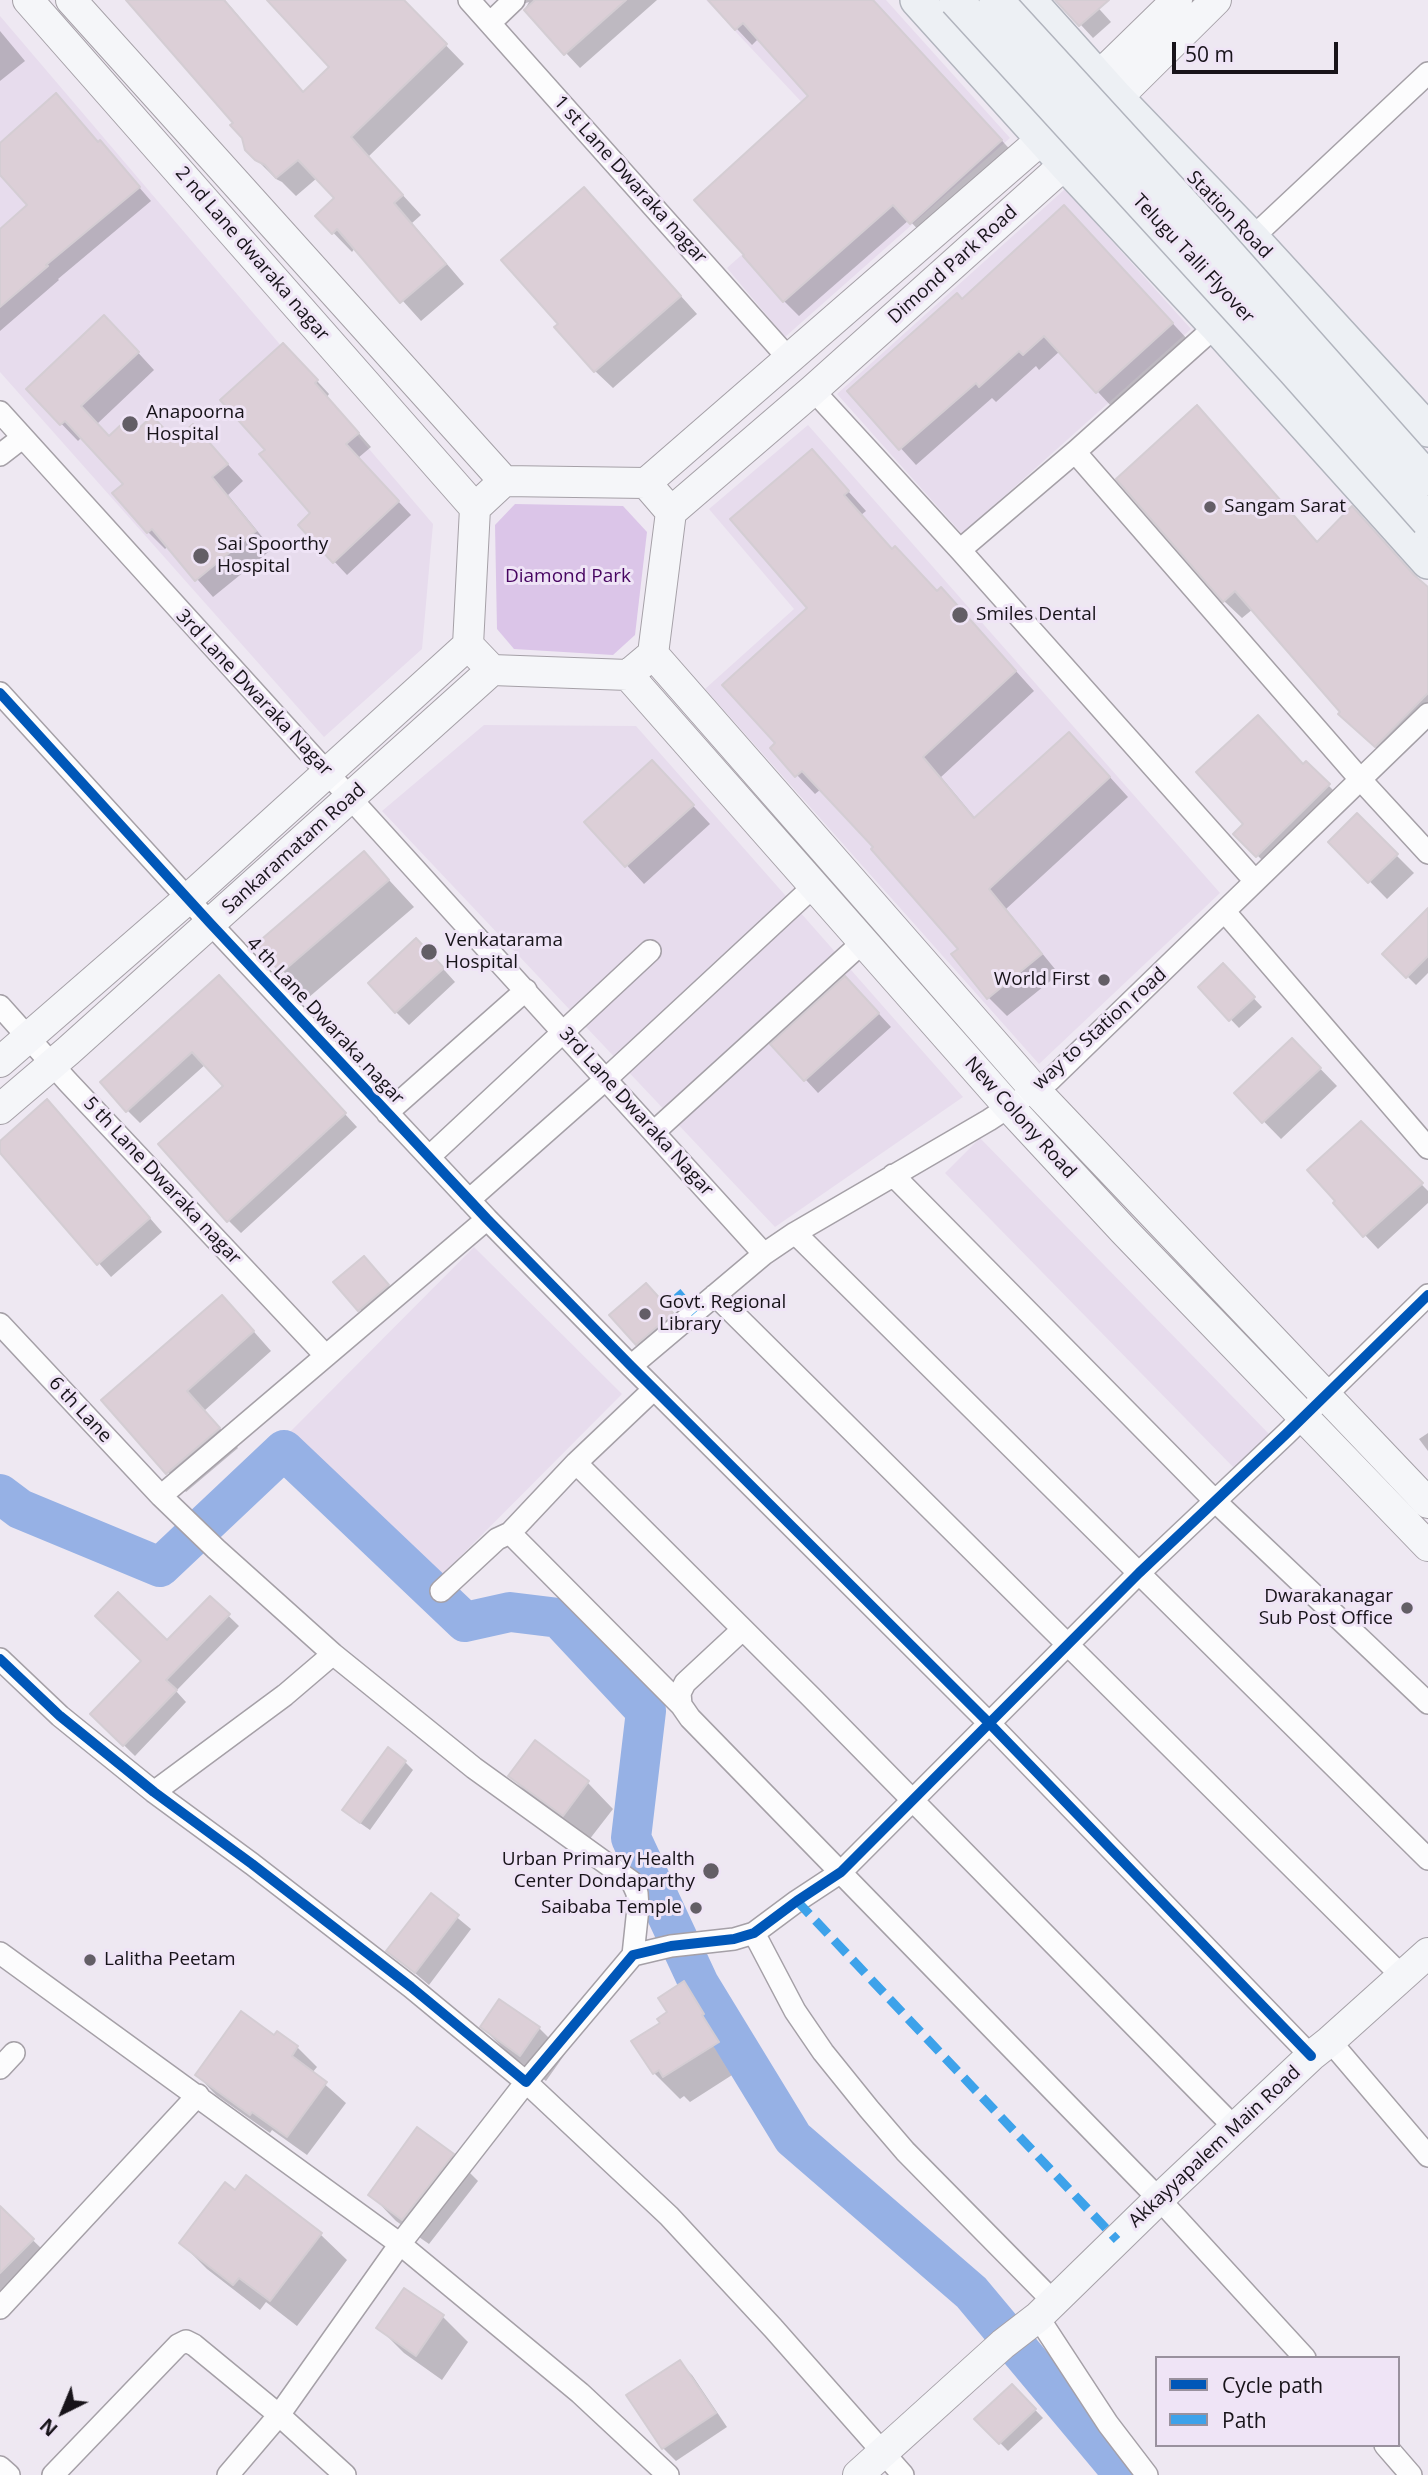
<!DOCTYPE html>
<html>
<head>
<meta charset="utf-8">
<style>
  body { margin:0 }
  #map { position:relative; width:1428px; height:2475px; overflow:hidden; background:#eee8f2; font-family:"Open Sans",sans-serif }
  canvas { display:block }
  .legend { position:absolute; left:1155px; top:2356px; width:245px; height:91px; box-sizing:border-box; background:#efe4f6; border:2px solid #99919e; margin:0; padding:9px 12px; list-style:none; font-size:21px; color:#18141a }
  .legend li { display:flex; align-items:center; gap:14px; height:35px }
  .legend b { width:35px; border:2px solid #99919e }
  .north { position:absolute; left:28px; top:2377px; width:70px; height:70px; -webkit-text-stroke:5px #efe4f6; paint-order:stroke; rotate:223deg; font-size:19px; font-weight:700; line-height:28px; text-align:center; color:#18141a }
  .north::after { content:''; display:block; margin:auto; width:24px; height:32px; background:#18141a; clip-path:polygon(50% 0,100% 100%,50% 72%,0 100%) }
  .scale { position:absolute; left:1172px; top:42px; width:166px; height:32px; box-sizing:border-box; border:4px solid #18141a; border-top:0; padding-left:9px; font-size:21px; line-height:24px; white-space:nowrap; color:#18141a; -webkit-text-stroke:5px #efe4f6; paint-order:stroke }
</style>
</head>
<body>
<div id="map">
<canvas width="1428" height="2475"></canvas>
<ul class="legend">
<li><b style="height:9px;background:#0057b8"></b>Cycle path</li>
<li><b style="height:9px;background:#3da2ea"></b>Path</li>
</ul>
<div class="north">N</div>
<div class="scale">50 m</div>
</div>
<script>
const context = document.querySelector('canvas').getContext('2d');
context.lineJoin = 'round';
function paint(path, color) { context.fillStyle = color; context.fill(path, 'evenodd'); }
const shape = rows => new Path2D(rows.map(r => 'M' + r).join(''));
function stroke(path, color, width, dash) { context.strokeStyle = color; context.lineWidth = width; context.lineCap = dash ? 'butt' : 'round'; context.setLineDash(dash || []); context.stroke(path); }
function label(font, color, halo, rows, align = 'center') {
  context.font = font + ' "Open Sans",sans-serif'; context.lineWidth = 6; context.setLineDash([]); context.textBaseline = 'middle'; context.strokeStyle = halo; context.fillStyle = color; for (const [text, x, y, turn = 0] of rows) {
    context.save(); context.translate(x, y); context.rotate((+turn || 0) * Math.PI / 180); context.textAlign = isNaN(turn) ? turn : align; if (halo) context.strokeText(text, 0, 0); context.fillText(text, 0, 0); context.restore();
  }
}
paint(shape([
  [706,0,886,0,1010,138,785,337,727,268,852,156],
  [0,16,433,524,422,649,324,737,0,372],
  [1065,189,1191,329,962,534,837,394],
  [808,425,1220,893,1039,1064,705,689,794,609,709,509],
  [484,725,636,726,963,1097,775,1227,382,811],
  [980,1138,1270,1435,1235,1469,945,1173],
  [474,1247,622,1394,438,1579,290,1432]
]), '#e7dced');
paint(shape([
  [515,504,623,506,647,532,635,635,613,655,514,649,497,629,495,525]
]), '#dbc5e8');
paint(shape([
  [129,0,225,0,304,93,331,67,270,0,402,0,464,64,368,157,421,215,412,223,464,284,421,321,355,248,352,252,317,216,337,198,317,178,296,196,282,182,276,179,246,149,243,137,235,123],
  [519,0,657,0,580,68,525,9,529,2,523,4],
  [710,0,872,0,1017,157,927,239,909,220,799,316,784,301,810,96,759,38,752,45],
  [1058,0,1091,0,1111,22,1093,38],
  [0,31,25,61,0,81],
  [100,142,151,201,58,279,59,280,0,331,0,231,30,206,0,172,0,145],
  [601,207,697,314,613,388,595,371],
  [1080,223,1188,340,1112,407,1060,351,1039,370,1036,366,996,402,992,398,916,465,849,391,962,301],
  [121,334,154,370,97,424,110,438,136,434,175,442,193,426,243,481,228,495,272,549,213,597,168,546,165,549,148,532,126,484,82,437,78,441,28,389],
  [296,358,329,394,327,397,371,447,358,458,411,515,347,575,300,525,313,513,267,450],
  [1214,425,1318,544,1370,526,1428,589,1428,728,1393,764,1358,731,1253,609,1242,618,1224,601],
  [812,451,866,511,861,515,893,550,938,593,960,609,1034,691,941,777,976,819,1088,753,1128,797,1006,909,1059,974,1007,1016,989,998,953,954,960,949,875,847,821,789,815,794,797,775,777,744,810,609],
  [1306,763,1341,798,1271,869,1236,834],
  [669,780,710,824,644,884,587,822],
  [1357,816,1414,873,1387,899,1331,842],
  [364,853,414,907,308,998,258,944],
  [1428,913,1428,973,1416,985,1385,954],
  [429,953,455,982,409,1025,396,1012],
  [1223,966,1262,1007,1239,1028,1200,987],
  [219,978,357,1127,241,1233,228,1220,226,1086,206,1064,140,1123,127,1110],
  [858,991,891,1027,818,1093,773,1044],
  [1309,1057,1337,1086,1281,1139,1236,1093],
  [60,1115,162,1232,111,1277,0,1150,0,1143],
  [1361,1123,1428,1191,1428,1203,1378,1249,1335,1203],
  [377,1272,400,1299,372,1323,336,1283],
  [654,1294,680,1323,645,1352,637,1344],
  [240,1316,271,1351,204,1411,238,1448,186,1492,103,1400],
  [1428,1433,1428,1451,1419,1439],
  [210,1598,239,1626,176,1691,186,1702,135,1756,92,1714],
  [405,1762,413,1770,370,1830,353,1818],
  [510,1776,588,1783,613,1809,589,1840,536,1802],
  [431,1896,471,1929,429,1985,389,1951],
  [684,1984,710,2010,743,2068,690,2102,684,2096,680,2099,654,2073,662,2023],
  [482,2027,539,2028,565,2054,546,2081,508,2053],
  [277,2033,297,2047,317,2067,312,2073,346,2103,307,2155,272,2130,270,2133,216,2095,197,2075,274,2037],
  [452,2155,478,2181,429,2244,396,2221,371,2195],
  [247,2177,321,2235,347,2260,297,2326,266,2302,260,2310,207,2269,181,2243,235,2192],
  [0,2208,46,2253,0,2299],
  [443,2317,468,2342,442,2380,404,2353,378,2327],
  [679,2362,692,2375,727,2427,676,2461,663,2448],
  [1012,2386,1043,2418,1008,2451,977,2419]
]), '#0003');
stroke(shape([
  [0,1494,20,1509,160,1567,284,1450,465,1622,510,1612,559,1618,646,1711,631,1838,699,1984,793,2138,971,2292,1124,2475]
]), '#96b1e5', 40);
const building = shape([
  [126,0,224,0,303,92,329,67,267,0,404,0,447,44,351,137,403,195,394,203,446,264,400,303,337,229,332,234,315,216,334,198,298,160,276,178,265,165,255,160,245,150,242,138,230,125,233,123,126,0],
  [535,0,626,0,564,55,524,10,535,0],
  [708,0,873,0,1002,140,910,224,893,205,783,302,743,256,744,255,694,200,808,96,743,23,735,30,708,0],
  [1055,0,1109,0,1079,26,1055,0],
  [56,93,98,142,100,140,140,187,46,265,48,266,0,307,0,229,27,205,0,175,0,143,56,93],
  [584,187,681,296,594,372,554,327,558,324,501,260,584,187],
  [1064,205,1173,323,1096,393,1044,336,1023,355,1019,351,979,387,976,383,899,450,847,391,957,293,962,299,1064,205],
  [104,315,139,352,81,406,109,436,125,421,135,432,152,416,175,440,193,424,228,464,212,477,256,531,195,581,152,529,147,533,112,493,123,484,65,421,60,425,26,389,104,315],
  [283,343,318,380,315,383,359,433,346,444,399,501,333,563,298,525,310,513,259,454,265,450,220,400,283,343],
  [1197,405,1317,542,1352,506,1414,575,1428,587,1428,693,1375,747,1338,714,1340,712,1235,591,1223,602,1116,479,1197,405],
  [812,449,849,491,844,495,892,549,895,546,937,591,941,587,1016,671,923,757,974,818,1069,732,1110,777,989,889,1042,954,987,999,951,954,958,949,871,849,873,847,802,771,795,777,770,748,775,743,722,685,807,608,730,519,812,449],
  [1258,715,1303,764,1306,761,1330,784,1256,857,1233,834,1243,824,1196,772,1258,715],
  [652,760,694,805,625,867,584,822,652,760],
  [1357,813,1398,854,1368,883,1328,842,1357,813],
  [364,851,389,880,281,973,256,944,364,851],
  [1428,908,1428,956,1406,978,1382,954,1428,908],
  [416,938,444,968,395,1013,368,983,416,938],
  [1223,963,1255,997,1229,1021,1198,987,1223,963],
  [219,975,346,1113,227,1222,158,1144,223,1086,192,1052,126,1112,100,1082,219,975],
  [845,976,879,1013,804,1081,770,1044,845,976],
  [1292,1038,1321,1068,1262,1123,1234,1093,1292,1038],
  [47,1099,150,1218,97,1265,0,1153,0,1141,47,1099],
  [1361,1121,1423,1183,1363,1237,1333,1203,1335,1201,1307,1170,1361,1121],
  [364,1256,389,1285,358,1311,333,1282,364,1256],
  [646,1283,673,1313,636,1345,609,1315,646,1283],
  [222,1295,254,1331,187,1391,220,1428,166,1474,101,1400,222,1295],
  [118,1592,167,1640,210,1596,230,1614,166,1680,177,1690,123,1746,90,1714,141,1661,95,1616,118,1592],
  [535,1740,589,1781,563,1816,508,1776,535,1740],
  [388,1747,406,1761,360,1823,342,1810,388,1747],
  [431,1893,459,1915,415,1973,386,1951,431,1893],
  [684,1981,704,2014,702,2015,719,2042,663,2077,659,2070,653,2074,631,2041,660,2023,657,2019,667,2012,658,1998,684,1981],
  [499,1999,540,2027,520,2056,480,2027,499,1999],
  [241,2011,274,2035,277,2031,298,2046,292,2056,327,2082,287,2137,252,2112,250,2115,195,2075,241,2011],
  [417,2127,454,2154,402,2220,368,2195,417,2127],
  [246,2175,322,2233,270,2301,239,2278,233,2285,179,2243,225,2182,235,2190,246,2175],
  [0,2206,34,2239,0,2273,0,2206],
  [404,2288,444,2315,416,2356,376,2328,404,2288],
  [680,2360,716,2413,662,2449,626,2395,680,2360],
  [1012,2384,1036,2409,999,2444,974,2419,1012,2384]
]);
paint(building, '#dccfd7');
stroke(building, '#d4cdd3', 2);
const minor = shape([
  [469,0,790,360],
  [490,23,514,0],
  [1252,238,1428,73],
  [813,390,960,550,1255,881],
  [0,412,764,1254],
  [1075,452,1360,779,1428,853],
  [0,455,22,438],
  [960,550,1075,452,1216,326],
  [0,693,210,923,487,1219,631,1366,990,1724,1311,2056],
  [1225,912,1428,1148],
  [0,1006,68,1082,325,1355],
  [387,1113,526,990],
  [654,1132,863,942],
  [429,1157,650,951],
  [893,1175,1216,1502,1428,1703],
  [469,1200,606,1079,814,886],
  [795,1233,1428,1859],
  [715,1295,1403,1977],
  [0,1324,161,1496,216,1549,333,1654,474,1768,632,1882,637,1893,638,1908,633,1955],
  [631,1366,764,1254,795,1233,989,1120,1050,1080,1428,714],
  [576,1463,812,1698,1235,2128],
  [161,1496,487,1219],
  [510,1533,681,1705,690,1718,1159,2199,1305,2358],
  [441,1591,497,1539,510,1533,576,1463,654,1389],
  [0,1659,60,1716,154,1792,252,1864,411,1987,526,2082,633,1955,671,1946,734,1939,754,1933,797,1901,841,1872,1139,1573,1286,1434,1428,1295],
  [681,1705,680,1693,685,1683,742,1630],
  [154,1792,285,1695,333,1654],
  [754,1933,795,2011,823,2052,869,2109,905,2151,1054,2302],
  [0,1953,400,2244,279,2415,345,2475],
  [1330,2041,1428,2156],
  [0,2068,14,2053],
  [0,2308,198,2095],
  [1038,2317,1108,2424,1147,2475],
  [1385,2445,1411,2475],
  [0,2467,9,2475],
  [53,2475,178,2345,186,2341,194,2345,279,2415,228,2475],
  [668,2475,580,2393,400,2244,526,2082,669,2216,773,2328,903,2475]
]);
const secondary = shape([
  [28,0,475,508],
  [71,0,504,481],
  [504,481,646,483,671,512,653,654,628,675,492,670,468,645,475,508,504,481],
  [646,483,1042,139,1098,77,1177,0],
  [671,512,813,390,1065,164,1117,98,1216,0],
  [653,654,1035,1090,1428,1503],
  [628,675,1009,1107,1124,1231,1428,1546],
  [0,1062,199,889,468,645],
  [0,1109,68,1051,492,670],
  [858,2475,1003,2344,1038,2317,1159,2199,1311,2056,1330,2041,1428,1953]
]);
const primary = shape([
  [917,0,1065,164,1216,326,1428,562],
  [1029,0,1117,98,1252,238,1428,430]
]);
stroke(minor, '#a5a0a7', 24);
stroke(secondary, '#a5a0a7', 32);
stroke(primary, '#b1b4bd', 36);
stroke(minor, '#fcfcfd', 21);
stroke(secondary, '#f5f6f9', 30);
stroke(primary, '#edf0f4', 33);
const primaryBridge = shape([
  [956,0,1294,370,1428,521],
  [996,0,1213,237,1428,479]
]);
stroke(primaryBridge, '#b1b4bd', 36, []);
stroke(primaryBridge, '#edf0f4', 33);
stroke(shape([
  [677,1292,695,1313],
  [797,1901,1117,2240]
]), '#3da2ea', 9, [18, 9]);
stroke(shape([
  [0,693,210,923,487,1219,631,1366,990,1724,1311,2056],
  [0,1659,60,1716,154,1792,252,1864,411,1987,526,2082,633,1955,671,1946,734,1939,754,1933,797,1901,841,1872,1139,1573,1286,1434,1428,1295]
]), '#0057b8', 10);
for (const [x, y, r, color] of [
  [130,424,9,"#635e66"],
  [1210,507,7,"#635e66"],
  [201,556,9,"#635e66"],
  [960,615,9,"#635e66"],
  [429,952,9,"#635e66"],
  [1104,980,7,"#635e66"],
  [645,1314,7,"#635e66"],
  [1407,1608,7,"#635e66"],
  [711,1871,9,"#635e66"],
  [696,1908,7,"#635e66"],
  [90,1960,7,"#635e66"]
]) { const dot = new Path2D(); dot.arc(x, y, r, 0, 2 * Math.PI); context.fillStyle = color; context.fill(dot); stroke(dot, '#efe4f6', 2.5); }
label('19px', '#18141a', '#efe4f6', [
  ["1 st Lane Dwaraka nagar",630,180,48],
  ["Station Road",1229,215,46],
  ["2 nd Lane dwaraka nagar",252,254,49],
  ["Telugu Talli Flyover",1193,259,47],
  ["Dimond Park Road",953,265,-42],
  ["3rd Lane Dwaraka Nagar",254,693,47],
  ["Sankaramatam Road",294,849,-42],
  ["4 th Lane Dwaraka nagar",325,1021,47],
  ["way to Station road",1100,1029,-42],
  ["3rd Lane Dwaraka Nagar",636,1112,48],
  ["New Colony Road",1020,1118,48],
  ["5 th Lane Dwaraka nagar",162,1181,47],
  ["6 th Lane",80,1410,47],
  ["Akkayyapalem Main Road",1215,2147,-43]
]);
label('19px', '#18141a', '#efe4f6', [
  ["Anapoorna",146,413],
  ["Hospital",146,435],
  ["Sangam Sarat",1224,507],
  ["Sai Spoorthy",217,545],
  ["Hospital",217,567],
  ["Smiles Dental",976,615],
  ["Venkatarama",445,941],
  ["Hospital",445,963],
  ["World First",1090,980,"right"],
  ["Govt. Regional",659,1303],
  ["Library",659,1325],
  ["Dwarakanagar",1393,1597,"right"],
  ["Sub Post Office",1393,1619,"right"],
  ["Urban Primary Health",695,1860,"right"],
  ["Center Dondaparthy",695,1882,"right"],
  ["Saibaba Temple",682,1908,"right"],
  ["Lalitha Peetam",104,1960]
], 'left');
label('19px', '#470561', '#efe4f6', [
  ["Diamond Park",568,577]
]);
</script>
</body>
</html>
